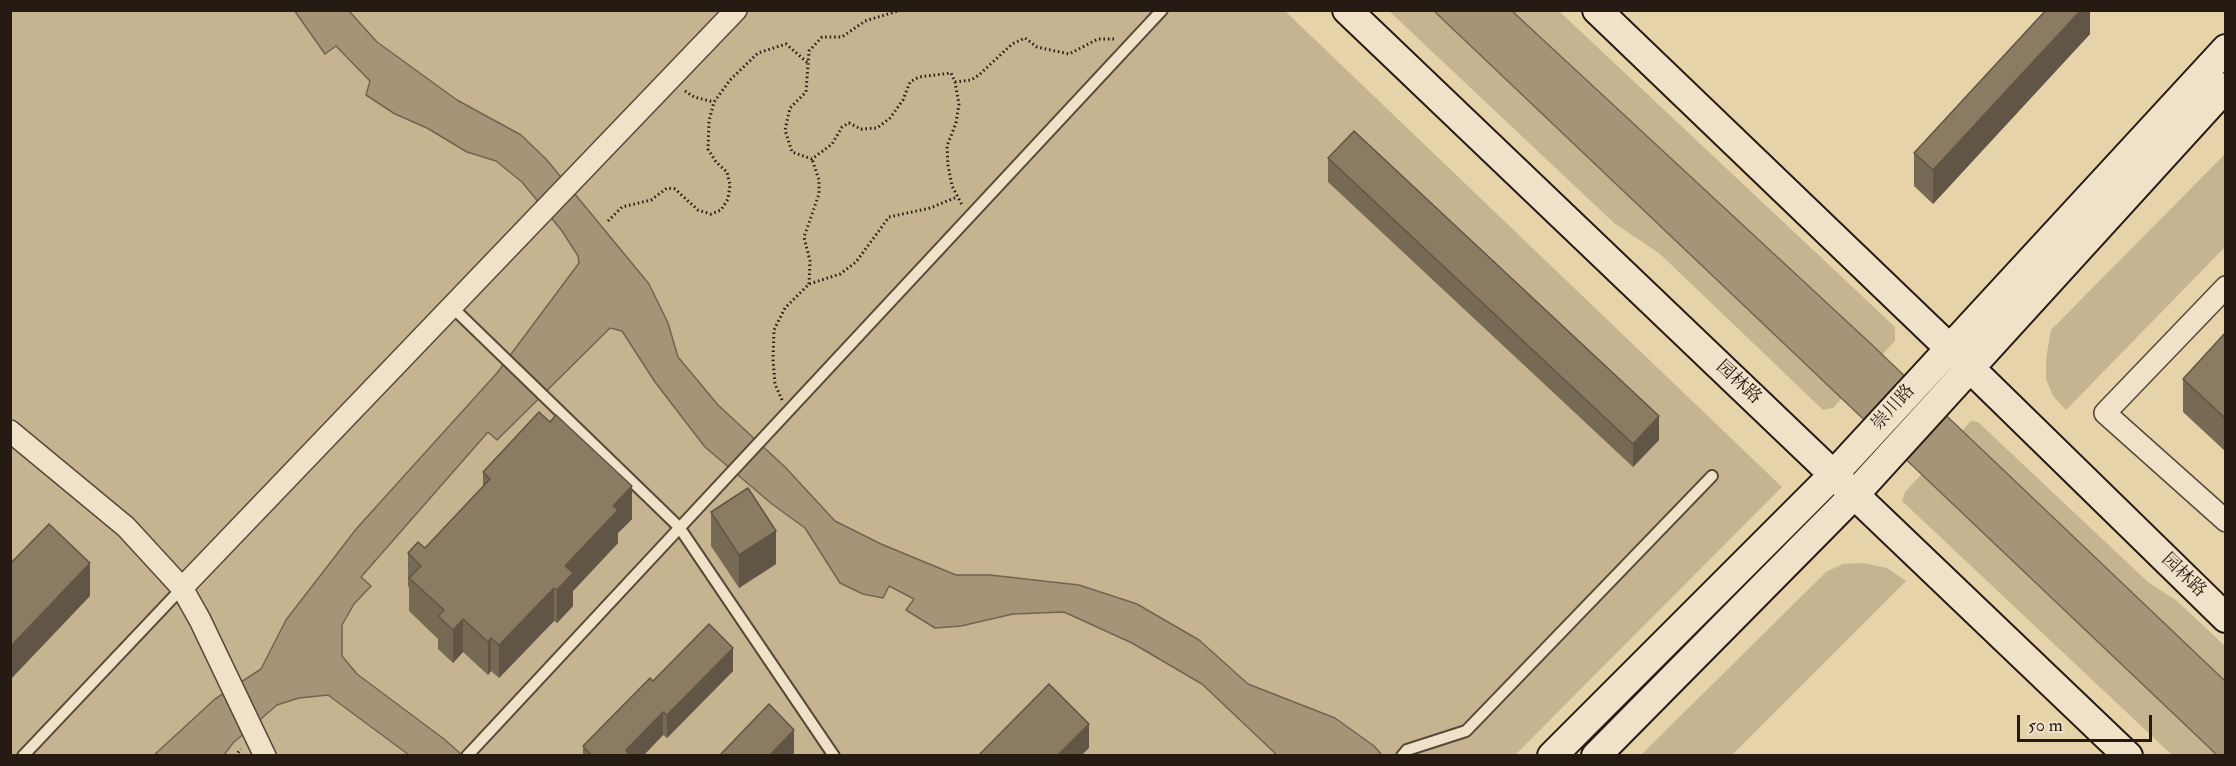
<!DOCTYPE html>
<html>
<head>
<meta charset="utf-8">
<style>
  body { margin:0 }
  #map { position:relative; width:2236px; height:766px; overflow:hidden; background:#e7d3aa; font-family:"IM FELL Double Pica",serif }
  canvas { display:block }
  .frame { position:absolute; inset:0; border:12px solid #261b13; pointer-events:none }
  .scale { position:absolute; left:2017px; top:715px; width:135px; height:27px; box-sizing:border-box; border:3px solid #261b13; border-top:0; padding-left:8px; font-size:18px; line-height:21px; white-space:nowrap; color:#261b13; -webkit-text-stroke:4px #efe2c8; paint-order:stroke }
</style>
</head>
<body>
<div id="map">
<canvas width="2236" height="766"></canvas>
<div class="frame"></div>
<div class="scale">50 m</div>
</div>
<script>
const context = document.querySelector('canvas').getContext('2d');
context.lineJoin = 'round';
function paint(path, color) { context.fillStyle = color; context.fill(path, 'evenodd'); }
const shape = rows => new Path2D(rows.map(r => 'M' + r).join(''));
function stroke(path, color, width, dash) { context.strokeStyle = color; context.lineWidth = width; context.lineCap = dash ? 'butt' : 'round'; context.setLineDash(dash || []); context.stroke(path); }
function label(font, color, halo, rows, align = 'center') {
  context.font = font + ' "IM FELL Double Pica","Noto Serif SC",serif'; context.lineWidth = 4.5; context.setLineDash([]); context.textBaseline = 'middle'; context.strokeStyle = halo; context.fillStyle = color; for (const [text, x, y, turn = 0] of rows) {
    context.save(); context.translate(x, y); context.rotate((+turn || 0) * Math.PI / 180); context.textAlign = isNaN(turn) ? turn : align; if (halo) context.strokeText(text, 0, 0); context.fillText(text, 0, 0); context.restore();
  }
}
paint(shape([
  [10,11,1285,11,1782,487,1515,755,11,755],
  [1389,11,1559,11,1895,327,1895,341,1833,408,1823,410,1660,254,1614,223],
  [2225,154,2225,247,2066,410,2053,396,2046,379,2046,359,2051,330],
  [1971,421,1978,422,2148,582,2177,601,2225,646,2225,755,2172,755,1902,501,1905,492],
  [1863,563,1887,568,1906,581,1732,755,1641,755,1826,572,1843,564]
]), '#c6b490');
const water = shape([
  [294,10,349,11,377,42,457,100,521,135,546,159,649,284,668,323,678,357,718,405,785,467,835,521,881,544,956,575,990,575,1079,585,1137,604,1199,640,1248,684,1335,718,1374,746,1382,755,1277,755,1202,684,1132,643,1064,612,1013,614,961,626,935,628,906,610,914,599,889,586,883,598,863,594,840,583,805,528,772,504,705,447,655,382,622,331,610,328,497,440,488,432,361,577,371,586,354,604,342,625,342,656,357,674,444,739,462,755,409,755,328,695,299,698,277,705,233,743,224,755,153,756,215,699,261,669,286,620,357,528,497,373,579,263,578,256,562,231,522,182,496,161,467,152,427,128,395,114,366,95,370,81,336,46,325,54,294,10],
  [1434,11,1512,11,1870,343,2225,681,2225,755,2217,755,1434,11]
]);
paint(water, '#a59477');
stroke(water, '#72644f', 1.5);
const lane = shape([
  [452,307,679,527,834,756],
  [23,756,182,588],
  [467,756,1162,10],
  [1402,756,1407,750,1466,731,1712,476]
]);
const street = shape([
  [2226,287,2105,413,2226,521],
  [10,431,126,527,182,588,200,620,265,756],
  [182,588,736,10]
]);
const secondary = shape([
  [1347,10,2128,756],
  [1597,10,1969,367,2226,618],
  [1552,756,1834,474,2226,49],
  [1596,756,1856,493,2226,87]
]);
stroke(lane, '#564939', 14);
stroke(street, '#564939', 24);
stroke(secondary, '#261b13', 32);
stroke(shape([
  [901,10,865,21,842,37,822,37,809,51,806,92,790,108,785,130,792,152,812,159,832,144,842,127,849,123,861,129,877,128,890,118,903,100,910,82,919,77,951,73,955,82,959,104,956,123,947,146,948,165,952,186,962,205],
  [955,82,971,80,979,75,1012,44,1025,38,1037,47,1069,54,1098,39,1115,39],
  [685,91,694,97,714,102],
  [608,221,622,207,651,200,667,188,675,189,698,210,711,214,721,210,728,199,730,185,727,172,716,162,708,149,709,121,714,102,730,80,758,53,786,44,808,63],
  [809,284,810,261,804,237,819,194,819,180,812,159],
  [782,400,775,384,773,359,774,330,785,308,809,284,840,274,856,262,889,217,930,208,957,197],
  [235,756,241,749]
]), '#261b13', 3, [1.5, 3]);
stroke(lane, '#efe2c8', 10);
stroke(street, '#efe2c8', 21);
stroke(secondary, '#efe2c8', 28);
paint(shape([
  [2090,10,2090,34,1933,204,1914,186,1914,153],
  [1328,158,1659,440,1633,467,1328,182],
  [2226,332,2226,452,2183,412,2183,379],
  [483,472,632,519,618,533,618,543,573,591,573,606,557,623,554,621,499,678,491,671,488,675,463,652,453,663,438,649,438,639,409,611,409,588,408,586,408,553,425,548,483,487],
  [711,512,776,564,739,588,711,546],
  [733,671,667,738,663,735,643,756,583,756,583,746,653,681]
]), '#776a54');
paint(shape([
  [2081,10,2090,10,2090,34,1933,204,1933,170],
  [1659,416,1659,440,1633,467,1633,444],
  [632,486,632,519,618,533,618,543,573,591,573,606,557,623,557,590,565,566,613,506],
  [776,531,776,564,739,588,739,555],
  [90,563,90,596,10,680,10,647],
  [554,588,554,621,499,678,499,645],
  [463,619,463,652,453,663,453,630],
  [491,638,491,671,488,675,488,642],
  [733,648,733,671,667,738,667,715],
  [663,712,663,735,643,756,626,756,626,750],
  [1089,724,1089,748,1081,756,1057,756],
  [794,730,794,754,792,756,769,756]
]), '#615645');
const building = shape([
  [2046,10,2081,10,1933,170,1914,153,2046,10],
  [1354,131,1659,416,1633,444,1328,158,1354,131],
  [2226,332,2226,419,2183,379,2226,332],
  [539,412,550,422,556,415,632,486,613,506,618,510,565,566,573,573,557,590,554,588,499,645,491,638,488,642,463,619,453,630,438,616,444,610,409,578,421,566,408,553,418,542,425,548,490,479,483,472,539,412],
  [748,488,776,531,739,555,711,512,748,488],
  [49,524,90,563,10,647,10,564,49,524],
  [709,624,733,648,667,715,663,712,626,750,630,756,592,756,583,746,650,678,653,681,709,624],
  [1049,684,1089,724,1057,756,978,756,1049,684],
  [769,704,794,730,769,756,719,756,769,704]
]);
paint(building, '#8a7b62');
stroke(building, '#615645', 1.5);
label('18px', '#261b13', '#efe2c8', [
  ["园林路",1738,383,43],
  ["崇川路",1894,408,-48],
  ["园林路",2183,576,44]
]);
</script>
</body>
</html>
